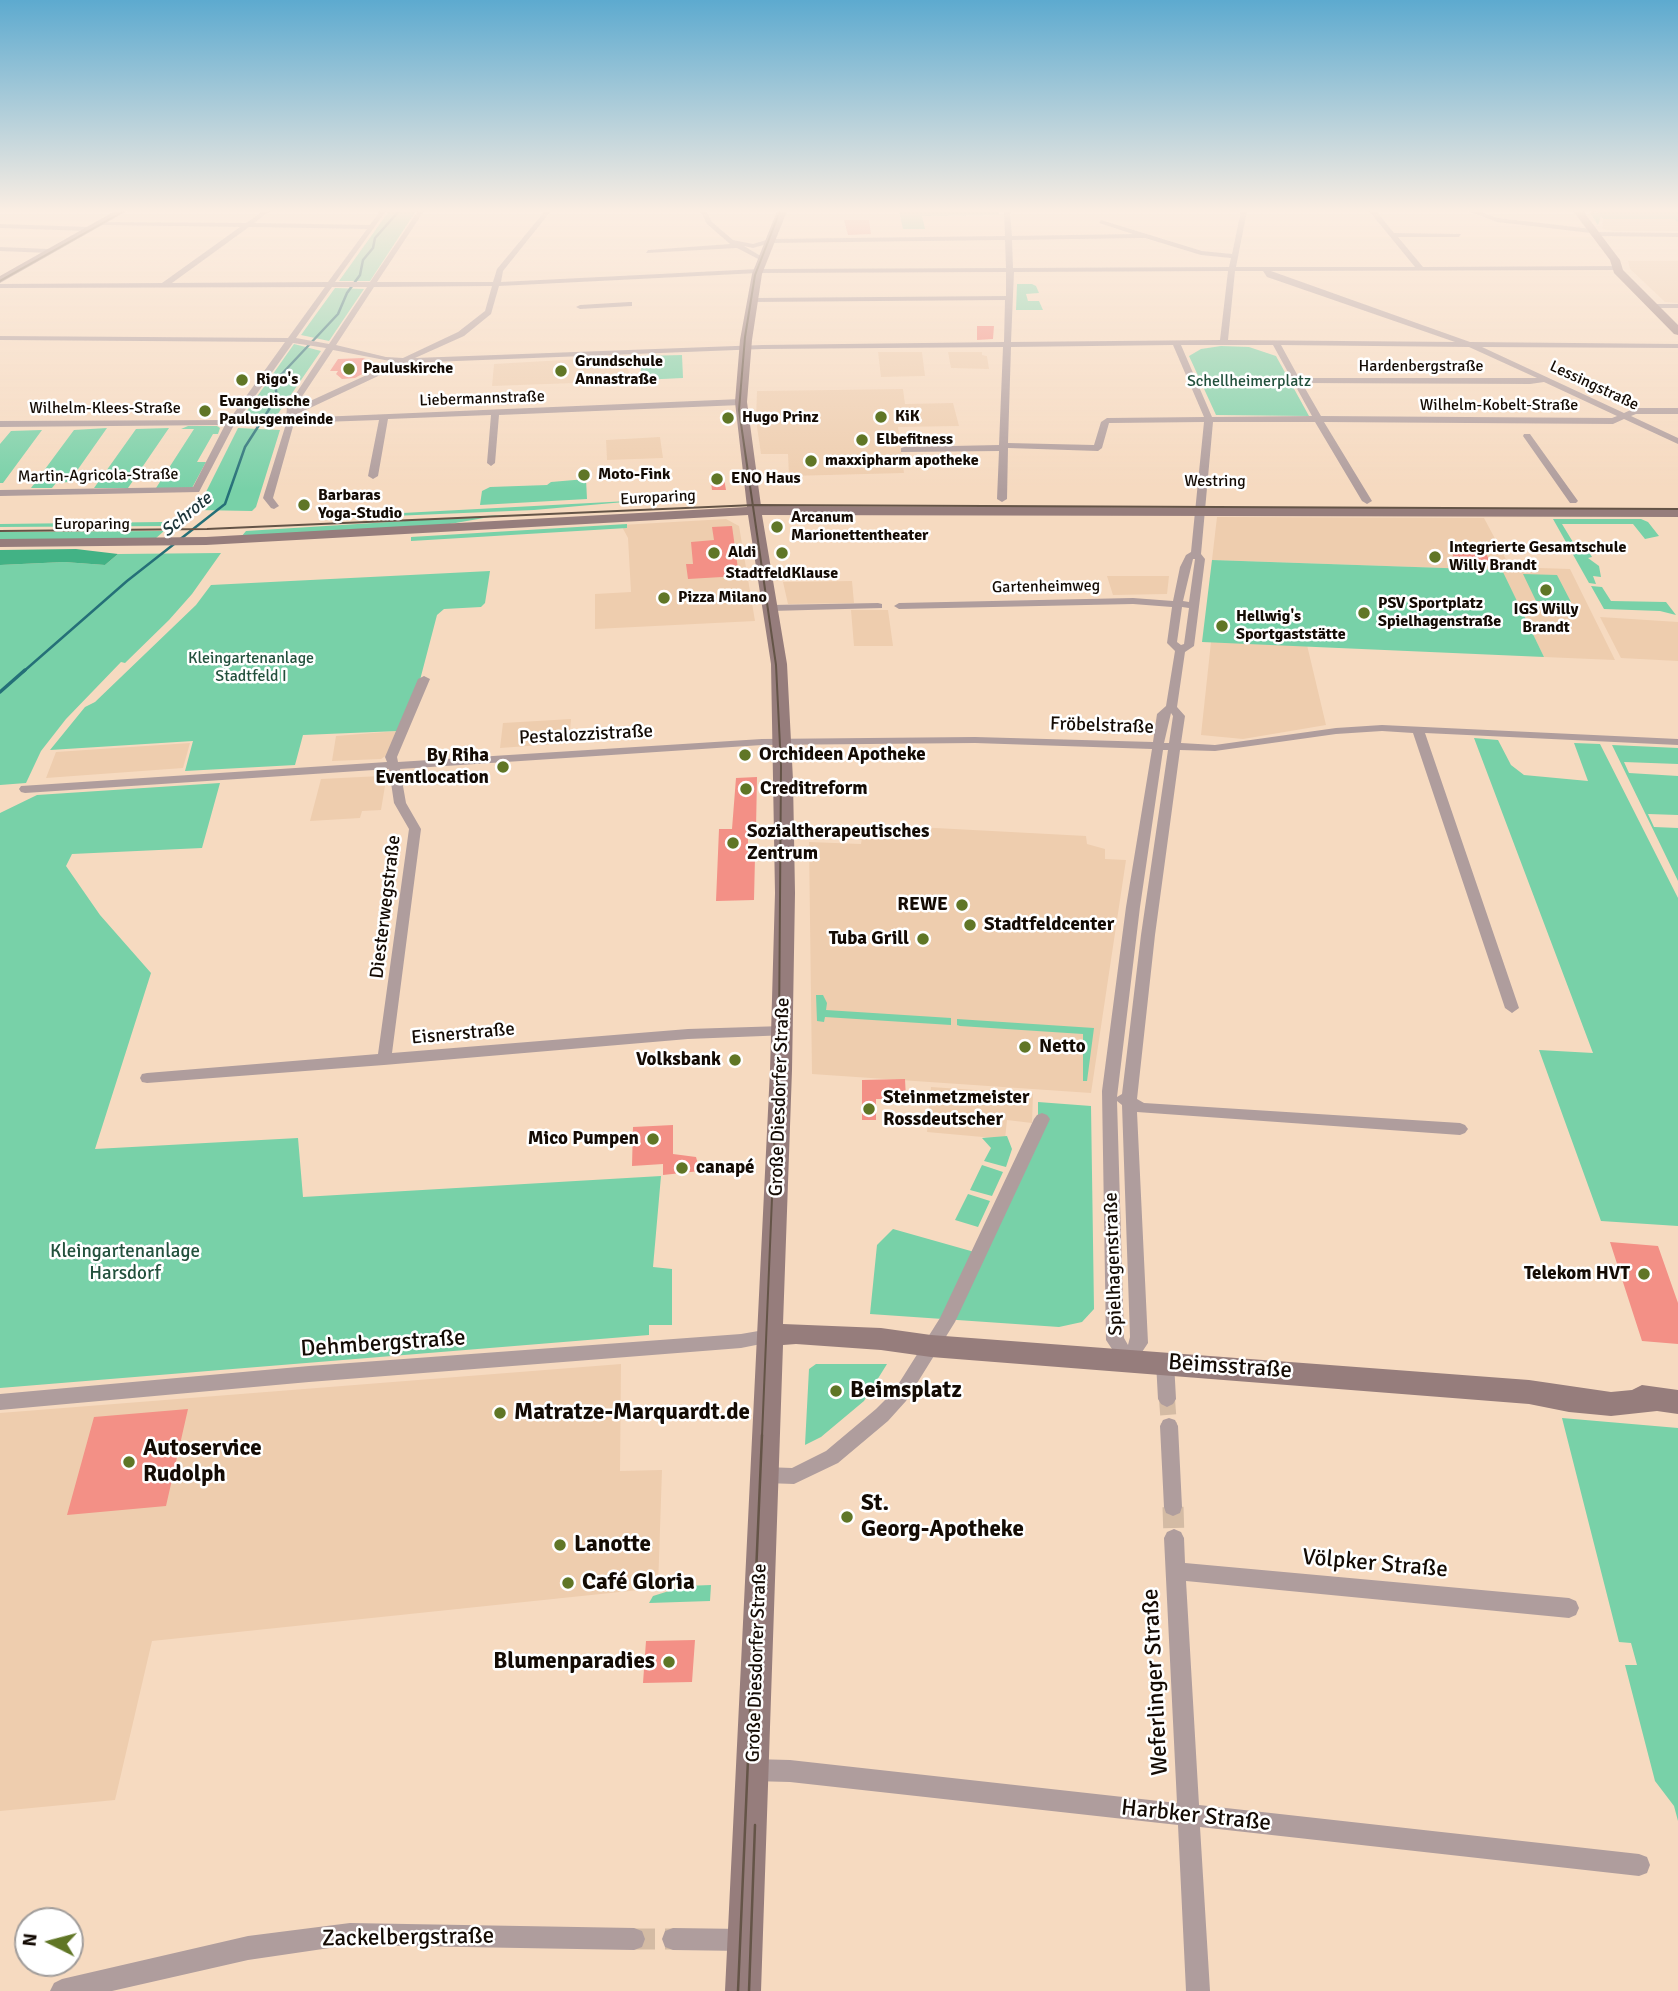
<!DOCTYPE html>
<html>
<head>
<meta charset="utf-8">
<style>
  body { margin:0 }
  #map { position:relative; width:1678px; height:1991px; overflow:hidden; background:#f6dac0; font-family:Signika,sans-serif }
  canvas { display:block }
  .north { position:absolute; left:14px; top:1907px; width:70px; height:70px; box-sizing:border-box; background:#fff; border:2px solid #a19d9b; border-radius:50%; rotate:276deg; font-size:19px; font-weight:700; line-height:28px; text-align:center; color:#140b04 }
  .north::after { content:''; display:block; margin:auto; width:24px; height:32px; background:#607626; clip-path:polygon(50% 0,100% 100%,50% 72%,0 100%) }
</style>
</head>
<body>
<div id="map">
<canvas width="1678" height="1991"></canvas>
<div class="north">N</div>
</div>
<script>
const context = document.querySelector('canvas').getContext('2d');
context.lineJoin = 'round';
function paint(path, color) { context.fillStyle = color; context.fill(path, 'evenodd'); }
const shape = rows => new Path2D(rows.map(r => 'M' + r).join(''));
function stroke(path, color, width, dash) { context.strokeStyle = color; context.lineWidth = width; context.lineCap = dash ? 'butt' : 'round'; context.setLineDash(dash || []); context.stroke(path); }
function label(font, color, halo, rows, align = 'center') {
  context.font = font + ' Signika,sans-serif'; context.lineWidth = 5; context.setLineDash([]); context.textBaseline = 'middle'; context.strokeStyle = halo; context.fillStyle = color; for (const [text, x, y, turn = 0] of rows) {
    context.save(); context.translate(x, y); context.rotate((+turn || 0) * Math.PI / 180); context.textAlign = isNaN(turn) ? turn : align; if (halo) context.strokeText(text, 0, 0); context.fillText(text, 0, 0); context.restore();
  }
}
paint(shape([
  [1603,219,1674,219,1678,222,1678,231,1614,231,1602,229],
  [1628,261,1678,261,1678,303,1665,302,1630,269],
  [878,352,922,352,925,376,881,377],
  [948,352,982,352,982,355,987,356,989,369,951,368],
  [616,357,616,368,628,368,629,373,632,373,629,381,492,386,494,364],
  [903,389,905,404,953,403,959,426,898,427,904,473,789,476,788,454,761,454,756,420,757,391],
  [660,437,663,458,607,460,606,440],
  [1217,517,1484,518,1510,567,1570,569,1615,660,1544,657,1501,570,1212,560],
  [726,519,739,526,755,621,595,629,595,594,631,592,628,538,621,525],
  [1107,576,1169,576,1167,594,1113,595],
  [852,581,854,603,788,604,783,582],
  [851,610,888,610,893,646,854,646],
  [1600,617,1678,622,1678,661,1621,658],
  [1211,642,1307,645,1326,725,1243,739,1201,735],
  [571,719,569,743,500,748,503,723],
  [398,731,387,755,381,759,332,761,336,736],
  [190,743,183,768,46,778,56,752],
  [381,776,385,786,381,810,362,811,360,818,310,821,321,779],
  [879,825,1086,836,1087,844,1105,849,1105,859,1126,860,1091,1093,812,1074,809,842,861,844,863,832,878,832],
  [931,1087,1033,1094,1032,1123,1007,1120,1005,1139,927,1132],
  [621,1364,620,1471,662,1470,658,1588,152,1641,115,1800,0,1811,0,1413]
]), '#eecdae');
paint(shape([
  [389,211,416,211,370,281,339,281],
  [899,211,999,211,999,215,922,216,925,229,903,229],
  [1588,211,1678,211,1678,222,1674,219,1603,219,1601,216,1598,225,1590,213,1601,212],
  [1017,284,1032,284,1036,286,1039,293,1026,294,1028,301,1039,301,1043,310,1016,310],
  [335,288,364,289,329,341,301,335],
  [294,344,321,351,275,418,242,418],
  [1221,346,1249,347,1276,356,1309,416,1216,415,1189,356,1201,349],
  [682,355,683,378,641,380,641,356],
  [188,426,217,426,220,428,218,434,213,434,197,462,206,462,192,488,156,488,194,429,181,429],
  [107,428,69,482,56,483,52,488,31,488,74,430],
  [169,428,128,488,94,488,136,429],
  [238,428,280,430,256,507,252,511,197,510],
  [42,430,3,483,0,483,0,444,11,431],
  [586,479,587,499,480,505,482,491,490,487,547,485,551,482],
  [647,500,534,510,346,518,346,516],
  [501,515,444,525,241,537,246,531],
  [1553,519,1641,519,1648,522,1659,536,1645,539,1633,524,1562,524,1579,552,1589,552,1592,557,1588,558,1599,566,1601,577,1593,576,1596,584,1589,583],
  [162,522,175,523,171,526,0,527,0,524],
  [627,524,627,528,411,541,411,537],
  [164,531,155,539,0,540,0,532],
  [221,553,192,594,169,620,125,663,121,662,66,719,41,751,26,783,0,785,0,565,64,562,105,565,118,554],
  [1212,560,1502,570,1544,657,1202,642],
  [490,571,485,603,481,607,444,609,437,615,420,680,398,731,303,735,295,765,185,771,193,741,50,750,85,707,95,702,196,605,211,585],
  [1523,574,1557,575,1571,602,1536,601],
  [1591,586,1602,587,1611,601,1666,602,1676,615,1660,611,1604,609],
  [1474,738,1498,740,1511,765,1524,775,1588,781,1574,743,1600,744,1678,898,1678,1226,1601,1221,1539,1050,1593,1053],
  [1612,745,1678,748,1678,764,1624,762,1629,773,1678,776,1678,815,1648,814,1654,827,1678,828,1678,881],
  [220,783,202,848,72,854,66,866,100,915,151,973,95,1149,298,1138,303,1197,661,1176,653,1267,672,1269,672,1325,649,1325,649,1335,0,1388,0,813,37,795],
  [816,995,823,995,827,1003,826,1010,951,1018,951,1025,825,1017,824,1022,817,1021],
  [957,1019,1094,1028,1087,1081,1083,1081,1083,1034,960,1026,957,1025],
  [1038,1102,1091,1106,1094,1309,1082,1322,1059,1327,870,1314,877,1245,893,1229,985,1255,1038,1134],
  [1007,1136,1012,1149,1006,1167,984,1161,991,1148,982,1138],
  [982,1165,1003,1172,992,1196,970,1190],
  [968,1194,990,1201,978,1227,955,1220],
  [816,1364,887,1364,864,1401,821,1437,805,1445,809,1369],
  [1562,1418,1678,1428,1678,1821,1674,1806,1655,1781,1625,1665,1637,1665,1631,1643,1619,1642],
  [711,1585,710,1601,649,1603,653,1596,685,1586]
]), '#78d1a8');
paint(shape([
  [76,549,118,554,105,565,64,562,0,565,0,550]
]), '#42b285');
stroke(shape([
  [23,672,127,581,225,504,245,447,277,397,275,384,278,378,338,314,347,293,360,275,363,260,373,248,375,238,399,211]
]), '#257078', 2.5);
stroke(shape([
  [0,692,25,670]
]), '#257078', 3.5);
paint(shape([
  [844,220,869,220,871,234,848,235],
  [977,326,994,326,993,339,977,340],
  [363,358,371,361,362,374,355,378,342,379,336,374,338,371,330,371,338,359],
  [723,473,726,490,712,490,710,474],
  [732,526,739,576,688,579,686,564,693,564,691,542,714,540,712,527],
  [1484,549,1491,564,1457,563,1450,550],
  [757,777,756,829,748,830,748,857,755,857,754,900,716,901,719,829,732,829,736,778],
  [905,1079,906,1099,876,1099,876,1120,862,1120,862,1080],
  [673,1125,673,1154,696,1157,700,1171,663,1175,663,1164,632,1166,633,1127],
  [1610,1242,1658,1246,1678,1303,1678,1344,1642,1341],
  [188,1409,166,1506,67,1515,94,1417],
  [695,1640,692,1682,643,1683,646,1641]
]), '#f39086');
stroke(shape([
  [1167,1399,1169,1426]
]), '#d4bba4', 16, [16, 8]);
stroke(shape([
  [1173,1507,1174,1538],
  [634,1939,673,1939]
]), '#d4bba4', 21, [21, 10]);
paint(shape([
  [263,211,270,211,254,223,370,225,380,211,386,211,335,282,370,282,418,211,424,211,377,282,493,282,497,269,545,211,551,211,503,271,501,282,758,269,1006,268,1005,240,770,243,753,248,744,246,764,258,762,261,737,248,646,253,648,250,730,244,707,224,700,211,706,211,712,222,733,240,753,244,769,239,1005,236,1004,211,1010,211,1012,236,1133,234,1099,223,1101,220,1202,251,1232,254,1241,211,1247,211,1236,267,1415,267,1369,211,1376,211,1394,233,1461,234,1459,237,1398,237,1423,267,1618,266,1615,270,1271,271,1470,342,1678,344,1678,348,1482,347,1624,413,1635,408,1678,408,1678,414,1636,414,1631,416,1678,438,1678,444,1624,419,1613,424,1324,422,1372,501,1367,504,1362,501,1315,422,1213,422,1201,554,1205,559,1194,646,1185,652,1177,707,1185,716,1181,743,1215,745,1336,728,1382,725,1678,739,1678,745,1425,733,1519,1008,1512,1013,1505,1008,1413,733,1382,731,1336,734,1215,751,1180,750,1155,935,1137,1099,1144,1103,1460,1123,1465,1125,1468,1129,1465,1133,1460,1135,1137,1112,1148,1343,1134,1364,1128,1366,1122,1364,1106,1340,1102,1091,1126,907,1152,749,975,743,762,745,400,769,406,803,421,829,392,1053,688,1029,783,1026,790,1031,788,1035,688,1039,384,1065,147,1083,142,1082,140,1078,142,1074,147,1073,378,1054,409,829,394,803,389,769,25,793,21,792,19,789,21,786,387,762,385,757,418,679,424,676,430,679,397,757,398,762,762,739,975,737,1153,742,1157,714,1166,706,1175,651,1167,643,1172,607,1133,604,899,609,894,606,899,603,1133,598,1173,601,1180,567,1186,555,1191,552,1204,422,1111,423,1109,423,1102,448,1098,451,1008,448,1007,499,1002,502,997,499,999,451,901,452,901,448,904,447,999,445,1003,347,762,349,406,363,295,415,295,418,741,399,745,402,741,405,499,415,495,463,491,466,487,463,491,415,388,419,378,476,373,479,368,476,379,420,294,423,273,498,279,506,274,509,271,508,263,498,286,424,234,425,199,492,0,496,0,490,193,487,225,425,0,427,0,421,229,420,285,342,0,340,0,336,288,338,325,287,0,288,0,284,162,283,240,227,101,225,99,222,246,223,263,211],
  [249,227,367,229,328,282,172,283,249,227],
  [1145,238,1201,255,1231,258,1229,267,1013,268,1012,240,1145,238],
  [1228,271,1220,340,1011,342,1014,272,1228,271],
  [1235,271,1263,271,1267,277,1455,342,1228,340,1235,271],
  [1006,272,1006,296,752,298,748,300,752,302,1005,300,1004,342,762,345,415,358,464,336,491,314,499,286,758,273,1006,272],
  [492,286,485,311,458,332,403,358,386,357,336,345,374,287,492,286],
  [332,287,367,287,329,344,296,338,332,287],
  [293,343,326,348,287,407,286,419,238,420,293,343],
  [1173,345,1204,417,1107,418,1101,422,1094,445,1008,443,1011,347,1173,345],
  [1181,345,1273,345,1312,416,1212,417,1181,345],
  [1281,345,1469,347,1537,378,1299,378,1281,345],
  [333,350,395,362,295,408,295,407,333,350],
  [1544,382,1617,416,1612,418,1321,416,1302,383,1530,384,1544,382],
  [1193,559,1195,559,1189,602,1183,601,1193,559],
  [1182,607,1189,608,1184,644,1181,645,1177,642,1182,607],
  [1171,713,1173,716,1169,743,1164,743,1171,713],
  [1163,750,1168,750,1141,935,1122,1094,1117,1097,1140,907,1163,750],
  [1117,1101,1122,1105,1130,1337,1128,1345,1124,1338,1117,1101],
  [1468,211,1477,211,1498,218,1592,229,1595,232,1678,233,1678,237,1594,236,1591,233,1497,222,1468,211],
  [0,224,89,227,92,229,89,231,0,228,0,224],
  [0,247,49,249,52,251,49,253,0,251,0,247],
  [629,302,632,302,632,306,580,309,576,307,580,305,629,302],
  [1649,304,1678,304,1678,308,1649,308,1649,304],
  [1524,434,1530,434,1578,501,1576,503,1570,503,1523,436,1524,434],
  [878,603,882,604,882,608,771,611,766,608,771,605,878,603],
  [1042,1113,1047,1115,1050,1119,955,1322,906,1401,888,1421,838,1463,794,1484,765,1483,758,1481,756,1475,758,1469,765,1467,792,1468,826,1451,876,1409,894,1391,940,1318,1034,1119,1037,1115,1042,1113],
  [770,1329,776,1331,779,1336,776,1341,741,1348,309,1382,0,1410,0,1394,309,1366,741,1334,770,1329],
  [1165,1355,1171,1357,1174,1362,1176,1399,1173,1404,1167,1407,1161,1404,1158,1399,1156,1362,1159,1357,1165,1355],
  [1169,1418,1175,1420,1178,1426,1182,1507,1180,1513,1173,1516,1166,1513,1164,1507,1160,1426,1163,1420,1169,1418],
  [1174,1529,1181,1532,1184,1538,1185,1563,1569,1598,1576,1601,1579,1608,1576,1615,1569,1618,1186,1581,1199,1805,1639,1854,1647,1857,1650,1865,1647,1873,1639,1876,1200,1827,1210,1991,1186,1991,1178,1825,790,1782,752,1781,744,1778,741,1770,744,1762,752,1759,790,1760,1177,1803,1164,1538,1167,1532,1174,1529],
  [350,1923,634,1928,642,1931,645,1939,642,1947,634,1950,350,1945,248,1960,112,1991,50,1991,54,1983,62,1979,248,1936,350,1923],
  [673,1928,744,1929,752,1932,755,1940,752,1948,744,1951,673,1950,665,1947,662,1939,665,1931,673,1928]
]), '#af9d9d');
paint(shape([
  [115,211,127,211,0,283,0,276,115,211],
  [777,211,787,211,762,274,752,340,747,402,761,506,1678,509,1678,517,762,515,787,664,793,780,795,893,792,1070,783,1324,881,1328,931,1335,1529,1380,1611,1392,1632,1390,1642,1385,1678,1390,1678,1414,1657,1411,1611,1416,1569,1412,1529,1404,931,1357,881,1350,796,1344,783,1345,761,1991,725,1991,770,1070,775,893,771,664,748,515,206,545,0,547,0,539,206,537,747,507,735,402,740,340,752,274,777,211],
  [1573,211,1583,211,1620,260,1623,270,1678,325,1678,335,1674,334,1614,273,1610,260,1573,211]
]), '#967d7c');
stroke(shape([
  [0,281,124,211],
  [0,531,207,529,754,505,1678,509],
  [762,1436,779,1031,781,766,776,665,739,410,745,337,755,275,780,211]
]), '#645447', 2);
stroke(shape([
  [738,1991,762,1435],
  [749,1991,755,1825]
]), '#645447', 2.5);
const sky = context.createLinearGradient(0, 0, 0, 490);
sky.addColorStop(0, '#5daacf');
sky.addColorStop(0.43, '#fbeee3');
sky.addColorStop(1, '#fbeee300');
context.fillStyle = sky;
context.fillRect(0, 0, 1678, 490);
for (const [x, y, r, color] of [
  [349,369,7,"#607626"],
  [561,371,7,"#607626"],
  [242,380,7,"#607626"],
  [205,411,7,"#607626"],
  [881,417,7,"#607626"],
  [728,418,7,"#607626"],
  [862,440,7,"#607626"],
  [811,461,7,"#607626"],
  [584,475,7,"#607626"],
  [717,479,7,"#607626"],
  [304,505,7,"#607626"],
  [777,527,7,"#607626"],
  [714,553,7,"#607626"],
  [782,553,7,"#607626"],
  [1435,557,7,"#607626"],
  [1546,590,7,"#607626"],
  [664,598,7,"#607626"],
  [1364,613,7,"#607626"],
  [1222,626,7,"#607626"],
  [745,755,7,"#607626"],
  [503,767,7,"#607626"],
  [746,789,7,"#607626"],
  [733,843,7,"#607626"],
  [962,905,7,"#607626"],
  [970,925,7,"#607626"],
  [923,939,7,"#607626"],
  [1025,1047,7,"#607626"],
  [735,1060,7,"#607626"],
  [869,1109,7,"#607626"],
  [653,1139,7,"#607626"],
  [682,1168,7,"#607626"],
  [1644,1274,7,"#607626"],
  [836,1391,7,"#607626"],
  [500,1413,7,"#607626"],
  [129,1462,7,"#607626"],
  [847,1517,7,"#607626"],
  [560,1545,7,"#607626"],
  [568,1583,7,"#607626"],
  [669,1662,7,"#607626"]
]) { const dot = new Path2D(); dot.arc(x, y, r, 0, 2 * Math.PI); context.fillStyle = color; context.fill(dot); stroke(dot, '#fff', 2.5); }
label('bold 16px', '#140b04', '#fff', [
  ["Grundschule",575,362],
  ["Annastraße",575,380],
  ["Pauluskirche",363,369],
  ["Rigo's",256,380],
  ["Evangelische",219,402],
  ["Paulusgemeinde",219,420],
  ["KiK",895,417],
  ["Hugo Prinz",742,418],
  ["Elbefitness",876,440],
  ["maxxipharm apotheke",825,461],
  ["Moto-Fink",598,475],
  ["ENO Haus",731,479],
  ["Barbaras",318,496],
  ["Yoga-Studio",318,514],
  ["Arcanum",791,518],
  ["Marionettentheater",791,536],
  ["Integrierte Gesamtschule",1449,548],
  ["Willy Brandt",1449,566],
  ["Aldi",728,553],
  ["StadtfeldKlause",782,574,"center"],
  ["Pizza Milano",678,598],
  ["PSV Sportplatz",1378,604],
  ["Spielhagenstraße",1378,622],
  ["IGS Willy",1546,610,"center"],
  ["Brandt",1546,628,"center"],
  ["Hellwig's",1236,617],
  ["Sportgaststätte",1236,635]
], 'left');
label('16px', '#140b04', '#fff', [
  ["Hardenbergstraße",1421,367],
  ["Lessingstraße",1594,386,25],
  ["Liebermannstraße",482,399,-2],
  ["Wilhelm-Kobelt-Straße",1499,406],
  ["Wilhelm-Klees-Straße",105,409],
  ["Martin-Agricola-Straße",98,476,-1],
  ["Westring",1215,482],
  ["Europaring",658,498,-3],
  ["Europaring",92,525],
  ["Gartenheimweg",1046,587,-1]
]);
label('16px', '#22503c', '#fff', [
  ["Schellheimerplatz",1249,382],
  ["Kleingartenanlage",251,659],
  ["Stadtfeld I",251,677]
]);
label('italic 18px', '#1e363a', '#fff', [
  ["Schrote",187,515,-39]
]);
label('19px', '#140b04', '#fff', [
  ["Fröbelstraße",1102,726,2],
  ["Pestalozzistraße",586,735,-3],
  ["Diesterwegstraße",386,907,-83],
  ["Eisnerstraße",463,1034,-5],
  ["Große Diesdorfer Straße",780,1097,-88],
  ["Spielhagenstraße",1114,1264,-92],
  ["Große Diesdorfer Straße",757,1663,-88]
]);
label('bold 19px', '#140b04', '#fff', [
  ["Orchideen Apotheke",759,755],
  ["By Riha",489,756,"right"],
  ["Eventlocation",489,778,"right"],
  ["Creditreform",760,789],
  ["Sozialtherapeutisches",747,832],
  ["Zentrum",747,854],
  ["REWE",948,905,"right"],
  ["Stadtfeldcenter",984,925],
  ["Tuba Grill",909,939,"right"],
  ["Netto",1039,1047],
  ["Volksbank",721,1060,"right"],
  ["Steinmetzmeister",883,1098],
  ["Rossdeutscher",883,1120],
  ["Mico Pumpen",639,1139,"right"],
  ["canapé",696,1168],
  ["Telekom HVT",1630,1274,"right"]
], 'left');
label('19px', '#22503c', '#fff', [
  ["Kleingartenanlage",125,1252],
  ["Harsdorf",125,1274]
]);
label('23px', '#140b04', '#fff', [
  ["Dehmbergstraße",383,1344,-4],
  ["Beimsstraße",1230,1367,4],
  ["Völpker Straße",1375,1564,5],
  ["Weferlinger Straße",1156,1682,-93],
  ["Harbker Straße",1196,1816,6],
  ["Zackelbergstraße",408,1938,-1]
]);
label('bold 23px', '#140b04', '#fff', [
  ["Beimsplatz",850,1391],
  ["Matratze-Marquardt.de",514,1413],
  ["Autoservice",143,1449],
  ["Rudolph",143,1475],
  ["St.",861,1504],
  ["Georg-Apotheke",861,1530],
  ["Lanotte",574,1545],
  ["Café Gloria",582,1583],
  ["Blumenparadies",655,1662,"right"]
], 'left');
</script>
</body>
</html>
